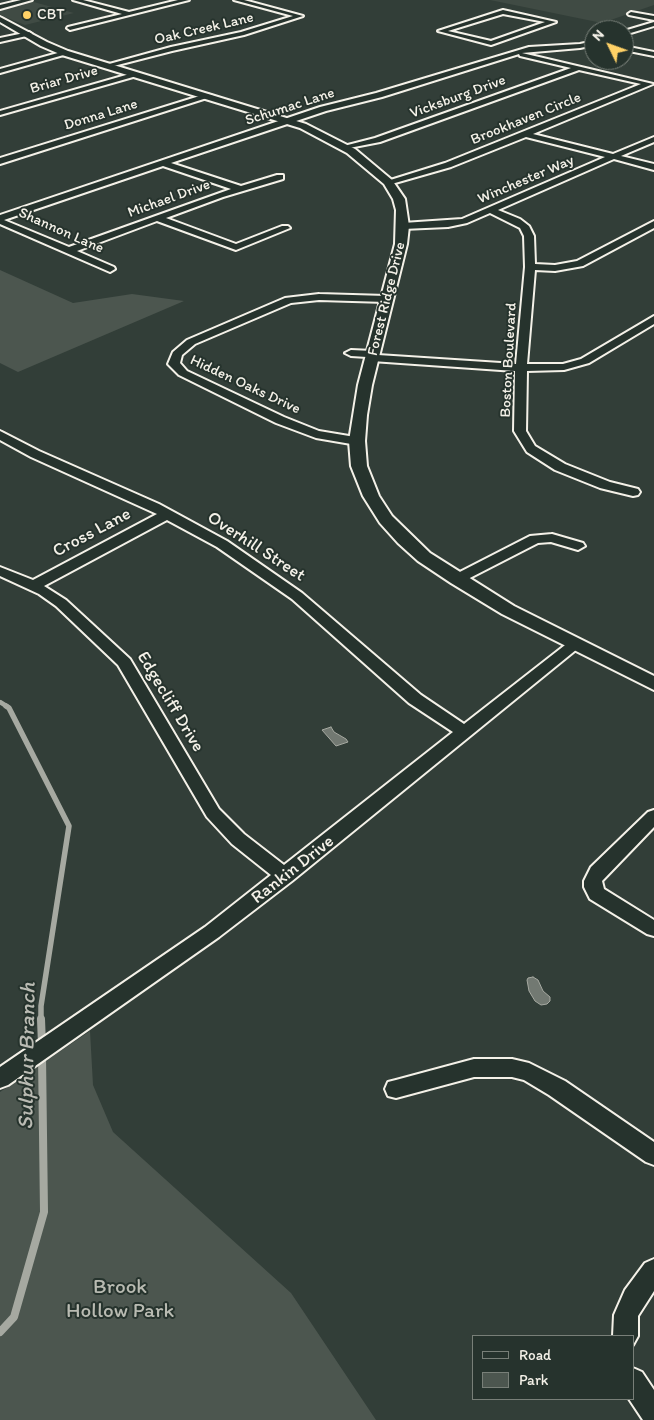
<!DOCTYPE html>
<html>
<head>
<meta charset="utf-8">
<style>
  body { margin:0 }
  #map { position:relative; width:654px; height:1420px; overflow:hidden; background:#323e38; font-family:Itim,sans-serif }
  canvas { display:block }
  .legend { position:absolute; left:472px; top:1335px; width:162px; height:65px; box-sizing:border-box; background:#26332d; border:1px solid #787f78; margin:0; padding:6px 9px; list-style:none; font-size:15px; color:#f4f1e8 }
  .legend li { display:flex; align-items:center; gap:10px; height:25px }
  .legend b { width:25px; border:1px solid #787f78 }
  .north { position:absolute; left:584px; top:20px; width:50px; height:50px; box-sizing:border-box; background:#26332d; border:1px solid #787f78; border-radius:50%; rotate:312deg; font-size:14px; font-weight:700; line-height:20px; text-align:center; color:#f4f1e8 }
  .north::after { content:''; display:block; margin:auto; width:18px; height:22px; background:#ffd166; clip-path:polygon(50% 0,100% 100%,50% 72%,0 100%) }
</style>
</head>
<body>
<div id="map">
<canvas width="654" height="1420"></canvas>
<ul class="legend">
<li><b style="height:6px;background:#26332d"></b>Road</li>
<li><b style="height:14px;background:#4c564f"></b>Park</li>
</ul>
<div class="north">N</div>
</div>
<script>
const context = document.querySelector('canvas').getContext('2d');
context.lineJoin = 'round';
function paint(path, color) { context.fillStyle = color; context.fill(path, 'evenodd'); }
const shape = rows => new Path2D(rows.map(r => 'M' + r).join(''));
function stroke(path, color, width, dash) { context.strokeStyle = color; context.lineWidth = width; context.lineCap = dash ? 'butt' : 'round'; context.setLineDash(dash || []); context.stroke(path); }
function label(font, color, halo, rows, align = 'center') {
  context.font = font + ' Itim,sans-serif'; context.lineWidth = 4; context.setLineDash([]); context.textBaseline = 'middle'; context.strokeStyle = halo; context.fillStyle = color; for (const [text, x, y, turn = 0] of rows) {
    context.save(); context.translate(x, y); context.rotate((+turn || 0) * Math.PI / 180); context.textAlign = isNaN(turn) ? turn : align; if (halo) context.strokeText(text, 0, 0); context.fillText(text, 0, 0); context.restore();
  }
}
paint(shape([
  [490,0,654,0,654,5,602,23],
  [30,1,74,13,25,25,0,15,0,8]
]), '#404b44');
paint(shape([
  [0,270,73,303,132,294,184,301,18,372,0,363],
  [90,1031,93,1085,113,1132,291,1293,376,1420,0,1420,0,1092]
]), '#4c564f');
const water = shape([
  [331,727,334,732,346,739,348,742,336,746,322,730,331,727],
  [533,977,538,980,543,991,550,997,550,1001,547,1004,541,1005,535,1001,529,991,527,980,528,978,533,977]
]);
paint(water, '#727972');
stroke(water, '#a6a9a1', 1);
stroke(shape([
  [0,702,8,707]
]), '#a6a9a1', 4.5);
stroke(shape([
  [6,706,9,708,69,826,41,1006,41,1021]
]), '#a6a9a1', 5.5);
stroke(shape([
  [41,1019,42,1045],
  [0,1332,14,1317,44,1212,42,1056]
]), '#a6a9a1', 8);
const minor = shape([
  [21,0,32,0,0,9,0,5,21,0],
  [73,0,83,0,129,12,178,0,189,0,70,30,67,28,68,27,122,14,73,0],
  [234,0,244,0,303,16,244,35,172,51,106,68,102,66,171,47,241,32,293,16,234,0],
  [503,10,556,22,491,45,438,31,503,10],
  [503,14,545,22,491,41,448,31,503,14],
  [631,12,654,16,654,20,629,15,628,14,631,12],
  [654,22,654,26,624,35,624,31,654,22],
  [29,32,32,34,31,35,0,42,0,38,29,32],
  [594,41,594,45,580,48,522,53,653,84,533,134,613,154,654,137,654,142,621,156,654,164,654,170,614,159,498,210,520,219,529,226,534,236,535,264,555,265,577,261,654,221,654,228,583,266,555,271,535,270,527,364,563,364,581,359,654,316,654,324,589,363,564,370,527,371,526,431,535,446,565,464,610,482,638,489,640,492,638,495,633,496,600,488,555,470,527,452,514,431,515,371,372,361,368,360,367,357,351,356,345,353,351,350,373,351,377,352,378,355,516,364,525,267,524,236,520,228,490,213,467,223,448,227,403,229,398,226,403,223,462,219,605,157,526,137,451,167,388,185,384,182,445,163,641,84,579,70,380,142,344,149,340,147,375,138,571,68,520,56,519,54,382,97,326,111,171,163,241,186,277,175,283,175,283,179,223,197,166,218,236,244,282,226,288,226,290,228,236,250,157,221,77,251,114,267,115,269,110,272,0,224,0,215,320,107,376,93,529,47,580,44,594,41],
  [163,166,231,189,69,247,4,220,163,166],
  [624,46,654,52,654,56,624,50,624,46],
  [65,51,68,53,67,54,0,73,0,69,65,51],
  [133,73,140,75,0,115,0,111,133,73],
  [206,94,213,96,0,164,0,158,206,94],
  [319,294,386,296,391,299,386,302,319,300,291,303,195,344,182,355,180,363,187,371,284,417,319,431,361,438,363,441,361,444,357,445,316,438,276,423,179,375,168,364,173,352,187,340,285,298,319,294],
  [0,431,39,451,159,504,227,541,302,593,421,695,464,724,569,642,579,642,582,645,292,881,219,937,8,1085,0,1088,0,1067,205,927,271,875,232,844,207,817,118,665,56,606,39,594,0,576,0,567,33,580,157,514,31,457,0,440,0,431],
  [167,520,217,547,292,599,409,703,453,732,284,865,244,834,219,809,130,659,66,600,44,586,167,520],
  [552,534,583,543,585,546,578,550,551,542,538,543,462,582,457,583,452,582,450,579,452,576,530,536,552,534],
  [654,810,654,827,602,881,604,889,654,920,654,936,647,934,590,899,584,887,584,881,591,867,648,812,654,810],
  [474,1059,512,1059,529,1063,565,1081,654,1142,654,1165,646,1162,549,1095,524,1080,512,1077,474,1077,396,1098,388,1096,385,1089,388,1082,396,1080,474,1059],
  [654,1259,654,1291,638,1316,638,1336,633,1345,633,1336,613,1336,614,1315,625,1290,645,1263,654,1259],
  [633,1368,642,1372,654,1390,654,1420,643,1420,629,1399,633,1399,633,1368]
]);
const major = shape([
  [0,17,47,42,68,51,306,124,355,149,392,180,405,199,409,226,407,244,372,385,367,415,365,441,367,466,379,496,392,516,430,553,514,606,654,676,654,690,502,614,451,583,418,561,398,543,380,523,363,496,351,466,349,441,358,385,395,244,396,210,393,199,384,184,347,153,300,128,62,55,41,46,0,22,0,17]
]);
stroke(minor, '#f4f1e8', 4);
stroke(major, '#f4f1e8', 4);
paint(minor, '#26332d');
paint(major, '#26332d');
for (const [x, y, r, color] of [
  [27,15,5,"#ffd166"]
]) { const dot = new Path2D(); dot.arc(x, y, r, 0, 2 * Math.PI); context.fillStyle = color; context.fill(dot); stroke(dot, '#26332d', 2); }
label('15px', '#f4f1e8', '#26332d', [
  ["CBT",37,15]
], 'left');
label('15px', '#f4f1e8', '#26332d', [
  ["Oak Creek Lane",204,29,-13],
  ["Briar Drive",64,80,-16],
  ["Vicksburg Drive",458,97,-20],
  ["Schumac Lane",290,107,-18],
  ["Donna Lane",101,115,-17],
  ["Brookhaven Circle",526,119,-22],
  ["Winchester Way",526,180,-23],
  ["Michael Drive",169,199,-20],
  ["Shannon Lane",61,231,24],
  ["Forest Ridge Drive",387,299,-76],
  ["Boston Boulevard",509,360,-87],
  ["Hidden Oaks Drive",245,385,25]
]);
label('18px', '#f4f1e8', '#26332d', [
  ["Cross Lane",92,533,-28],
  ["Overhill Street",256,547,33],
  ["Edgecliff Drive",170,702,59],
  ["Rankin Drive",293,870,-38]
]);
label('21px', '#b9bbb2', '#26332d', [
  ["Brook",120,1288],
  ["Hollow Park",120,1312]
]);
label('italic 22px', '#babbb3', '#26332d', [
  ["Sulphur Branch",28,1056,-89]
]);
</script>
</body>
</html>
